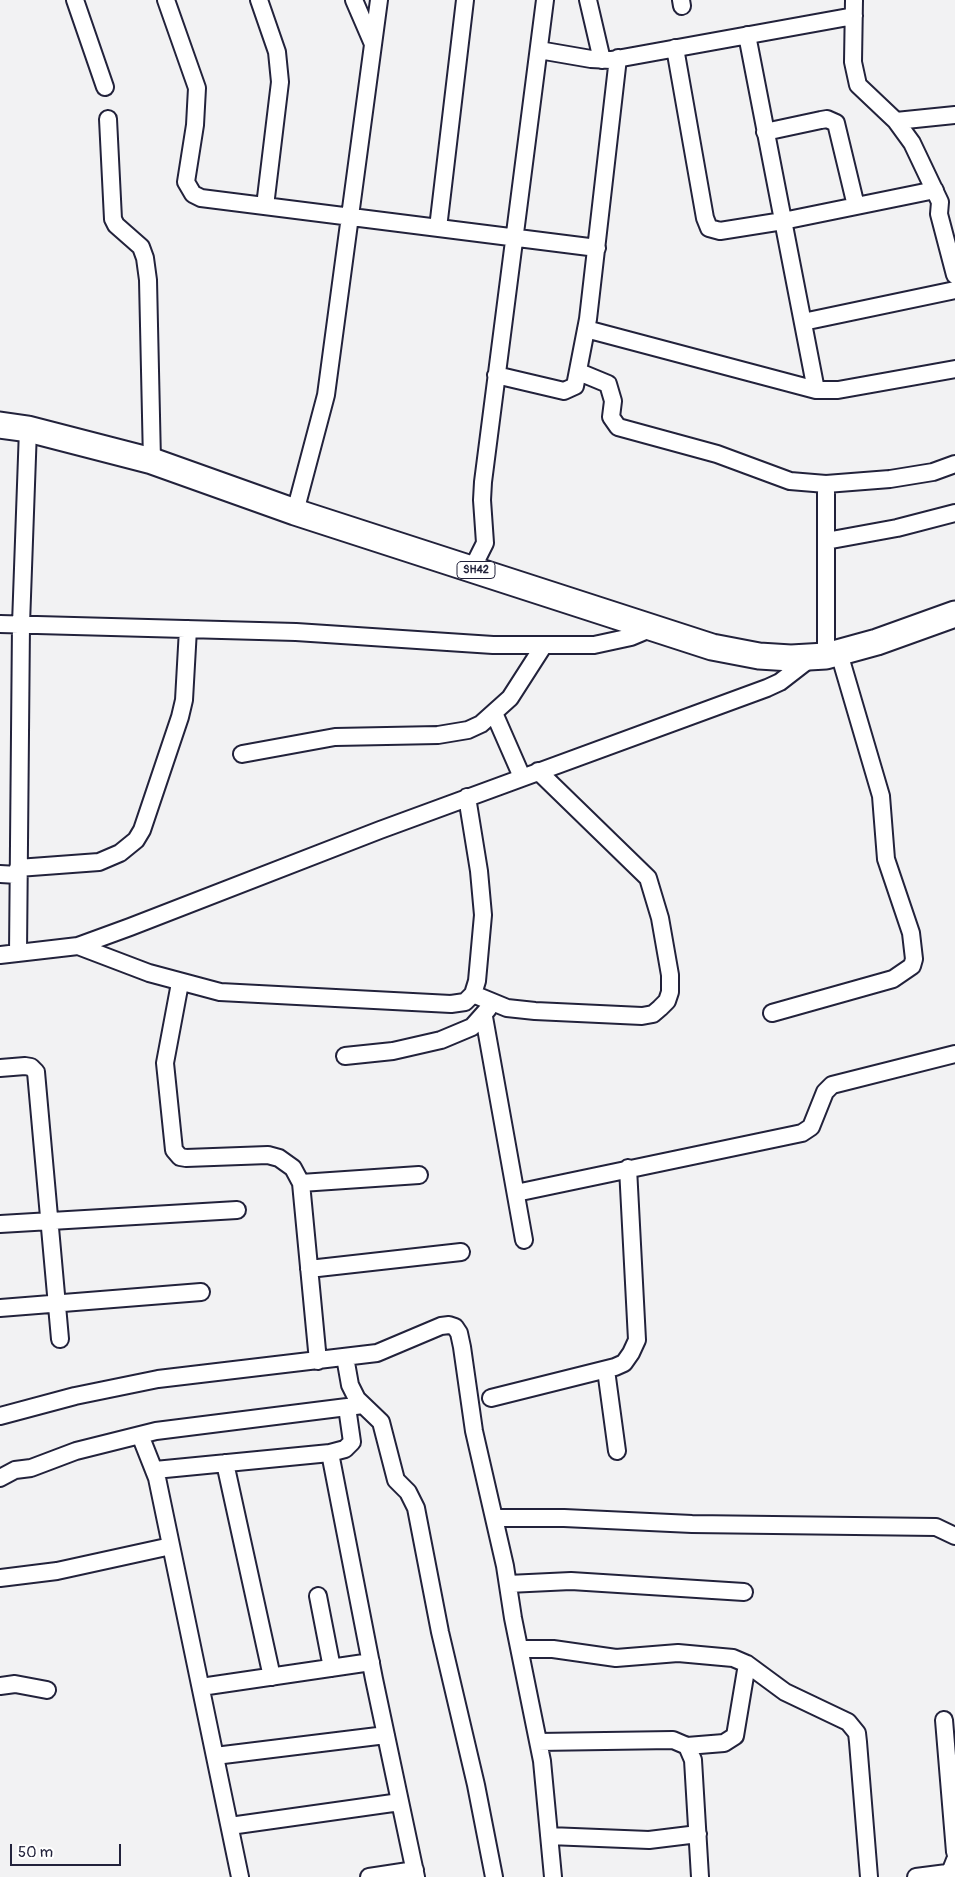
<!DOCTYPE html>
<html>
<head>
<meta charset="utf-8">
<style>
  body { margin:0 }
  #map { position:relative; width:955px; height:1877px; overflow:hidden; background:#f2f2f3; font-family:Pangolin,sans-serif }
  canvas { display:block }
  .scale { position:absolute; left:10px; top:1844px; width:111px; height:22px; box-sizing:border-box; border:2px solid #22223b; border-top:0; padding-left:6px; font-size:15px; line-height:18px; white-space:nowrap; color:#22223b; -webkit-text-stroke:4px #fff; paint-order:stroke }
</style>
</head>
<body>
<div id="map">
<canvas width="955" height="1877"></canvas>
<div class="scale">50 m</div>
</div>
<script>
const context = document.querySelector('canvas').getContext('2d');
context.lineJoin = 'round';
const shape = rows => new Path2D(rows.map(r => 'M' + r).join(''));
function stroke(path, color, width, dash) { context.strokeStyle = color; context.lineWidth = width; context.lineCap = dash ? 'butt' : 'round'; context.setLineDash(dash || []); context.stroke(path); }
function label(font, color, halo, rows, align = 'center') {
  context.font = font + ' Pangolin,sans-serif'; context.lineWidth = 4.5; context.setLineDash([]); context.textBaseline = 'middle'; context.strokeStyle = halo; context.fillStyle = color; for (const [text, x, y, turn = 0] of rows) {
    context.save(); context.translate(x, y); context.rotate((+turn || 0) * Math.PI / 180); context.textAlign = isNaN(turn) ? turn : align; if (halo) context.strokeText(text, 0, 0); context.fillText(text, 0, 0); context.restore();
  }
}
const street = shape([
  [75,0,105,87],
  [166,0,197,88,195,125,186,182,193,194,201,198,597,248],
  [259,0,277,52,280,82,265,206],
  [354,0,373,44],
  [588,0,602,60],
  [681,0,682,6],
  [854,0,853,62,858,85,896,121,912,143,940,202,939,214,955,275],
  [747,35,816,390],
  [675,48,705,218,709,228,720,231,783,221,935,190],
  [539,50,591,59,611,60,854,16],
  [108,119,113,219,116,225,141,247,145,258,148,280,152,461],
  [896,121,955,115],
  [765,132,821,120,827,119,836,123,856,206],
  [438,228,465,0],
  [803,322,955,290],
  [586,329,816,390,838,390,955,369],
  [579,372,608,384,613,401,611,417,618,427,717,454,790,481,826,484,890,479,933,472,955,464],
  [496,375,564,391,575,386,588,319,618,58],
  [826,484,826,656],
  [295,512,326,395,379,0],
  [826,541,897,528,955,513],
  [472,569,485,543,482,500,483,482,545,0],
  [0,624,296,632,493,645,594,645,631,637,650,629],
  [494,713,522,777],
  [242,754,335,737,438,735,468,730,481,724,510,698,544,645],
  [18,868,99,862,120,853,136,840,142,830,180,717,184,700,188,629],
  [0,874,18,875],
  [78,946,149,973,220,992,451,1004,465,1002,473,994,477,981,483,915,479,871,467,797],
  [18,953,21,624,28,429],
  [0,955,78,946,130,927,380,830,767,688,780,682,811,658],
  [180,983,165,1063,174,1150,180,1157,186,1158,268,1155,279,1158,293,1168,301,1183,318,1361],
  [473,994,507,1008,535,1011,642,1016,653,1014,660,1008,667,1001,670,992,670,975,660,918,648,878,538,771],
  [772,1013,893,979,912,966,914,959,911,933,886,859,881,796,839,653],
  [484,1017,524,1240],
  [345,1056,393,1051,441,1040,472,1027,488,1009],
  [0,1068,25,1066,31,1067,36,1072,60,1339],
  [301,1183,419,1175],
  [516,1193,802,1133,811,1127,825,1092,832,1085,955,1054],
  [0,1224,237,1210],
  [309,1269,461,1252],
  [0,1308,201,1292],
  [345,1357,350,1385,357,1399,381,1422,396,1480,408,1492,416,1508,440,1632,476,1785,494,1877],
  [606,1370,617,1451],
  [491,1398,615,1367,624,1363,631,1353,637,1340,628,1168],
  [0,1416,75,1396,158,1379,377,1353,441,1326,449,1325,455,1327,459,1333,462,1347,474,1431,505,1566,513,1618,542,1761,553,1877],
  [140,1435,157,1478,240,1877],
  [330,1453,374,1679,416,1877],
  [225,1463,272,1677],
  [155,1470,330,1453,345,1449,352,1442,347,1407],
  [0,1478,15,1470,31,1468,76,1451,156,1431,363,1405],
  [494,1518,564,1518,692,1524,936,1527,955,1536],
  [0,1578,57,1571,171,1546],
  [508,1584,571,1581,744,1592],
  [318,1596,332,1668],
  [520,1649,553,1649,616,1658,678,1653,733,1658,747,1664,785,1692,848,1722,857,1733,858,1742,869,1877],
  [0,1686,15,1684,47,1690],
  [201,1687,371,1662],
  [944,1720,955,1852],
  [538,1742,673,1740,687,1746,693,1760,700,1877],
  [687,1746,724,1743,735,1736,747,1664],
  [215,1756,386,1735],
  [230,1826,400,1802],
  [549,1836,649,1840,698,1834],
  [369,1877,415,1870],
  [916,1877,947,1873,951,1870,955,1860]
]);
const primary = shape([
  [0,425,28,429,152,461,295,512,712,647,759,656,791,658,826,656,877,642,955,614]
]);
stroke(street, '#22223b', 20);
stroke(primary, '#22223b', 29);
stroke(street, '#fff', 16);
stroke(primary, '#fff', 25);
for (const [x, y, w] of [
  [476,570,38]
]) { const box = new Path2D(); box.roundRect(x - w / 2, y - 8.5, w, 17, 4); context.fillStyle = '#fff'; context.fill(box); stroke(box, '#22223b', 1); }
label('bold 11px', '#22223b', null, [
  ["SH42",476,570]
]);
</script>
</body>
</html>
